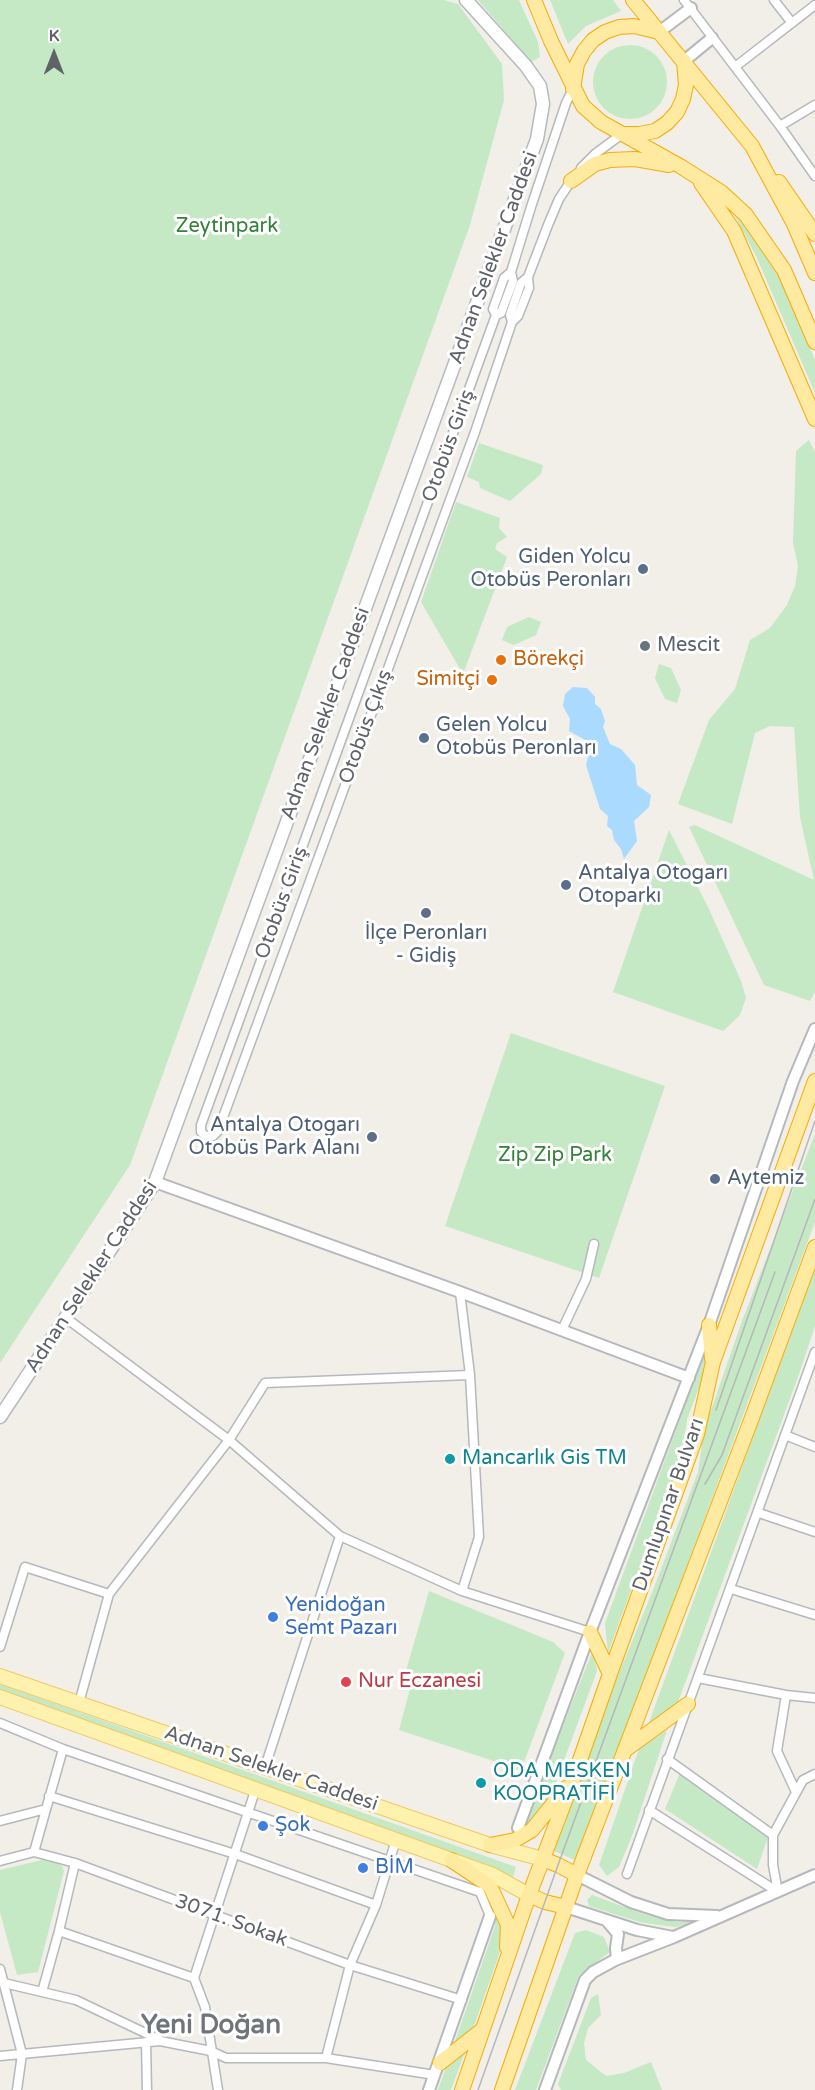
<!DOCTYPE html>
<html>
<head>
<meta charset="utf-8">
<style>
  body { margin:0 }
  #map { position:relative; width:815px; height:2090px; overflow:hidden; background:#f1efe8; font-family:"Varela Round",sans-serif }
  canvas { display:block }
  .north { position:absolute; left:24px; top:24px; width:60px; height:60px; -webkit-text-stroke:4px #fff; paint-order:stroke; rotate:0deg; font-size:16px; font-weight:700; line-height:24px; text-align:center; color:#5f6368 }
  .north::after { content:''; display:block; margin:auto; width:21px; height:27px; background:#5f6368; clip-path:polygon(50% 0,100% 100%,50% 72%,0 100%) }
</style>
</head>
<body>
<div id="map">
<canvas width="815" height="2090"></canvas>
<div class="north">K</div>
</div>
<script>
const context = document.querySelector('canvas').getContext('2d');
context.lineJoin = 'round';
function paint(path, color) { context.fillStyle = color; context.fill(path, 'evenodd'); }
const shape = rows => new Path2D(rows.map(r => 'M' + r).join(''));
function stroke(path, color, width, dash) { context.strokeStyle = color; context.lineWidth = width; context.lineCap = dash ? 'butt' : 'round'; context.setLineDash(dash || []); context.stroke(path); }
function label(font, color, halo, rows, align = 'center') {
  context.font = font + ' "Varela Round",sans-serif'; context.lineWidth = 6; context.setLineDash([]); context.textBaseline = 'middle'; context.strokeStyle = halo; context.fillStyle = color; for (const [text, x, y, turn = 0] of rows) {
    context.save(); context.translate(x, y); context.rotate((+turn || 0) * Math.PI / 180); context.textAlign = isNaN(turn) ? turn : align; if (halo) context.strokeText(text, 0, 0); context.fillText(text, 0, 0); context.restore();
  }
}
paint(shape([
  [0,0,444,0,458,4,502,64,504,100,470,225,130,1165,0,1363],
  [478,0,519,0,538,42,540,57,531,62],
  [550,0,613,0,621,11,586,26,568,44],
  '593 82a37 37 0 1 1 74 0a37 37 0 1 1-74 0Z',
  [735,216,741,219,778,273,815,360,815,393,757,258],
  [809,440,815,452,815,992,810,1001,764,985,689,827,695,825,814,880,800,817,794,727,770,726,755,733,732,824,678,804,709,720,735,689,750,640,770,628,787,605,795,586,798,566,793,543,796,451],
  [479,443,543,465,541,474,510,501,480,488,479,482,467,477],
  [456,502,500,518,499,528,507,537,497,543,495,549,507,557,463,674,421,602],
  [529,617,541,622,536,635,514,645,502,640,507,627],
  [659,664,671,668,681,690,677,703,665,699,655,678],
  [669,830,709,909,741,981,746,998,740,1015,723,1031,613,992],
  [511,1033,665,1086,599,1278,445,1226],
  [815,1134,815,1222,577,1861,554,1851,604,1710,653,1590,698,1472,704,1430,742,1321],
  [815,1267,815,1326,798,1377,677,1705,647,1728],
  [708,1343,712,1355,687,1419,683,1448,608,1653,605,1623],
  [429,1591,553,1642,565,1653,521,1770,399,1730,411,1685,403,1681],
  [593,1650,597,1671,547,1806,527,1829,524,1824],
  [0,1684,516,1867,513,1877,0,1691],
  [667,1730,632,1836,619,1867,607,1876,599,1865,639,1749],
  [680,1773,768,1837,757,1869,665,1809],
  [42,1860,52,1861,62,1866,64,1871,38,1972,17,1975,0,1912,0,1870],
  [592,1895,646,1915,676,1922,701,1921,676,1927,643,1923,589,1906,587,1900],
  [498,1911,504,1925,502,1946,473,2029,453,2047,495,1926,494,1912],
  [586,1930,604,1937,610,1952,579,1975,536,2090,515,2090,575,1933],
  [598,1994,601,2015,588,2028,584,2043,586,2060,606,2076,624,2073,651,2062,662,2090,561,2090,558,2084,591,1998],
  [466,2049,451,2090,438,2090,446,2067]
]), '#c5e8c5');
paint(shape([
  [573,687,587,688,595,697,595,704,601,709,605,721,603,727,610,744,621,749,635,765,637,785,651,795,649,807,634,821,637,841,624,859,621,849,614,840,612,830,607,826,608,816,600,809,586,765,590,749,587,741,569,731,570,719,563,706,565,694]
]), '#aadaff');
const minor = shape([
  [684,0,780,126,815,176],
  [774,0,792,23],
  [735,67,815,5],
  [780,126,815,105],
  [581,168,595,154,622,134],
  [496,315,201,1125,201,1132,206,1136,213,1136,218,1131,475,432,512,322,510,315,521,283,528,277],
  [496,315,501,313,513,281,511,272,531,207,566,103,573,89],
  [496,315,493,309,504,278,511,272],
  [512,322,518,316,529,288,528,277,548,225,559,199,573,178],
  [460,1292,470,1375,479,1537,462,1591],
  [66,1318,229,1440,340,1536,462,1591,590,1632],
  [562,1330,586,1279,594,1244],
  [785,1435,815,1447],
  [759,1513,815,1532],
  [731,1589,815,1615],
  [0,1647,25,1567,109,1594],
  [698,1678,786,1695,815,1698],
  [786,1695,777,1751,796,1792],
  [79,1703,109,1594,229,1440,265,1383,470,1375],
  [0,1723,63,1749,480,1892,490,1916],
  [667,1759,773,1835],
  [265,1767,340,1536],
  [49,1796,235,1854,376,1905],
  [649,1810,778,1892],
  [0,1821,46,1809],
  [34,1852,63,1749],
  [0,1861,34,1852,75,1863,350,1965,462,2000],
  [627,1874,815,1352],
  [778,1892,773,1865,773,1835,803,1780,815,1774],
  [59,1931,194,1978],
  [0,1969,22,2054,17,2090],
  [4,1983,76,2000,160,2040],
  [42,1992,59,1931,75,1863],
  [146,2042,147,2090],
  [0,2056,160,2041,211,2051,226,2058,326,2058,435,2075],
  [326,2058,350,1965,376,1905,396,1840],
  [218,2090,205,2007,194,1978,255,1791]
]);
const tertiary = shape([
  [659,32,691,8],
  [684,61,712,38],
  [155,1182,460,1292,689,1378],
  [518,1828,590,1632,709,1325,793,1081,815,1029],
  [577,1875,631,1902,668,1914,717,1916],
  [566,1907,637,1930,673,1937],
  [607,1921,618,1934,616,1948,617,1959],
  [429,2090,490,1916],
  [545,2090,585,1980,593,1972,615,1960,674,1937,815,1875]
]);
const secondary = shape([
  [0,1417,155,1182,537,139,543,104,540,86,526,66,466,0]
]);
const primary = shape([
  [0,1676,490,1845,543,1859],
  [0,1697,493,1875,529,1895]
]);
const trunk = shape([
  [534,0,551,41,583,106,601,122,680,166,721,192,746,215,784,270,815,342],
  [633,0,752,146,794,224,815,273],
  [573,89,577,64,584,51,593,40,605,32,619,27,634,26,659,32],
  [624,134,639,134,655,131,667,123,677,112,683,99,686,85,684,61],
  [571,181,595,164,610,160,635,159,669,165],
  [779,182,815,234],
  [701,183,734,231,815,419],
  [709,1325,712,1359],
  [590,1632,610,1674],
  [625,1750,688,1704],
  [490,1845,515,1840,532,1830,566,1788],
  [543,1859,558,1865,577,1875],
  [451,1860,490,1886,508,1925,507,1947],
  [529,1895,545,1902,566,1907],
  [440,2063,482,2030],
  [462,2090,529,1895,573,1780,610,1674,697,1434,713,1362,815,1081],
  [502,2090,577,1875,750,1423,815,1247]
]);
stroke(minor, '#b5b8bc', 11);
stroke(tertiary, '#b5b8bc', 14);
stroke(secondary, '#b6babf', 15);
stroke(primary, '#f2c960', 16);
stroke(trunk, '#f9ab00', 16);
stroke(minor, '#fff', 8);
stroke(tertiary, '#fff', 10);
stroke(secondary, '#fff', 12);
stroke(primary, '#fff2af', 14);
stroke(trunk, '#feeaa1', 14);
stroke(shape([
  [716,1410,815,1121],
  [705,1484,722,1455,815,1199],
  [478,2090,558,1865,775,1272]
]), '#b6b7b8', 1.5);
for (const [x, y, r, color] of [
  [643,569,6,"#5c6f8a"],
  [645,646,6,"#6b7280"],
  [501,660,6,"#e8710a"],
  [492,680,6,"#e8710a"],
  [424,738,6,"#5c6f8a"],
  [566,885,6,"#5c6f8a"],
  [426,913,6,"#5c6f8a"],
  [372,1137,6,"#5c6f8a"],
  [715,1179,6,"#5c6f8a"],
  [450,1459,6,"#0f9aa8"],
  [273,1617,6,"#3f7fe0"],
  [346,1682,6,"#e0444e"],
  [481,1783,6,"#0f9aa8"],
  [263,1826,6,"#3f7fe0"],
  [363,1868,6,"#3f7fe0"]
]) { const dot = new Path2D(); dot.arc(x, y, r, 0, 2 * Math.PI); context.fillStyle = color; context.fill(dot); stroke(dot, '#fff', 2); }
label('20px', '#348238', '#fff', [
  ["Zeytinpark",227,227],
  ["Zip Zip Park",555,1156]
]);
label('20px', '#5f6368', '#fff', [
  ["Adnan Selekler Caddesi",494,258,-70],
  ["Otobüs Giriş",449,446,-70],
  ["Adnan Selekler Caddesi",326,714,-70],
  ["Otobüs Çıkış",366,727,-70],
  ["Otobüs Giriş",282,903,-70],
  ["Adnan Selekler Caddesi",92,1277,-57],
  ["Dumlupınar Bulvarı",669,1505,-71],
  ["Adnan Selekler Caddesi",271,1769,19],
  ["3071. Sokak",231,1921,20]
]);
label('20px', '#4e5e75', '#fff', [
  ["Giden Yolcu",631,558,"right"],
  ["Otobüs Peronları",631,581,"right"],
  ["Gelen Yolcu",436,726],
  ["Otobüs Peronları",436,749],
  ["Antalya Otogarı",578,874],
  ["Otoparkı",578,897],
  ["İlçe Peronları",426,934,"center"],
  ["- Gidiş",426,957,"center"],
  ["Antalya Otogarı",360,1126,"right"],
  ["Otobüs Park Alanı",360,1149,"right"],
  ["Aytemiz",727,1179]
], 'left');
label('20px', '#5b616d', '#fff', [
  ["Mescit",657,646]
], 'left');
label('20px', '#c56008', '#fff', [
  ["Börekçi",513,660],
  ["Simitçi",480,680,"right"]
], 'left');
label('20px', '#0d838f', '#fff', [
  ["Mancarlık Gis TM",462,1459],
  ["ODA MESKEN",493,1772],
  ["KOOPRATİFİ",493,1795]
], 'left');
label('20px', '#366cbe', '#fff', [
  ["Yenidoğan",285,1606],
  ["Semt Pazarı",285,1629],
  ["Şok",275,1826],
  ["BİM",375,1868]
], 'left');
label('20px', '#be3a42', '#fff', [
  ["Nur Eczanesi",358,1682]
], 'left');
label('bold 26px', '#70757a', '#fff', [
  ["Yeni Doğan",211,2026]
]);
</script>
</body>
</html>
